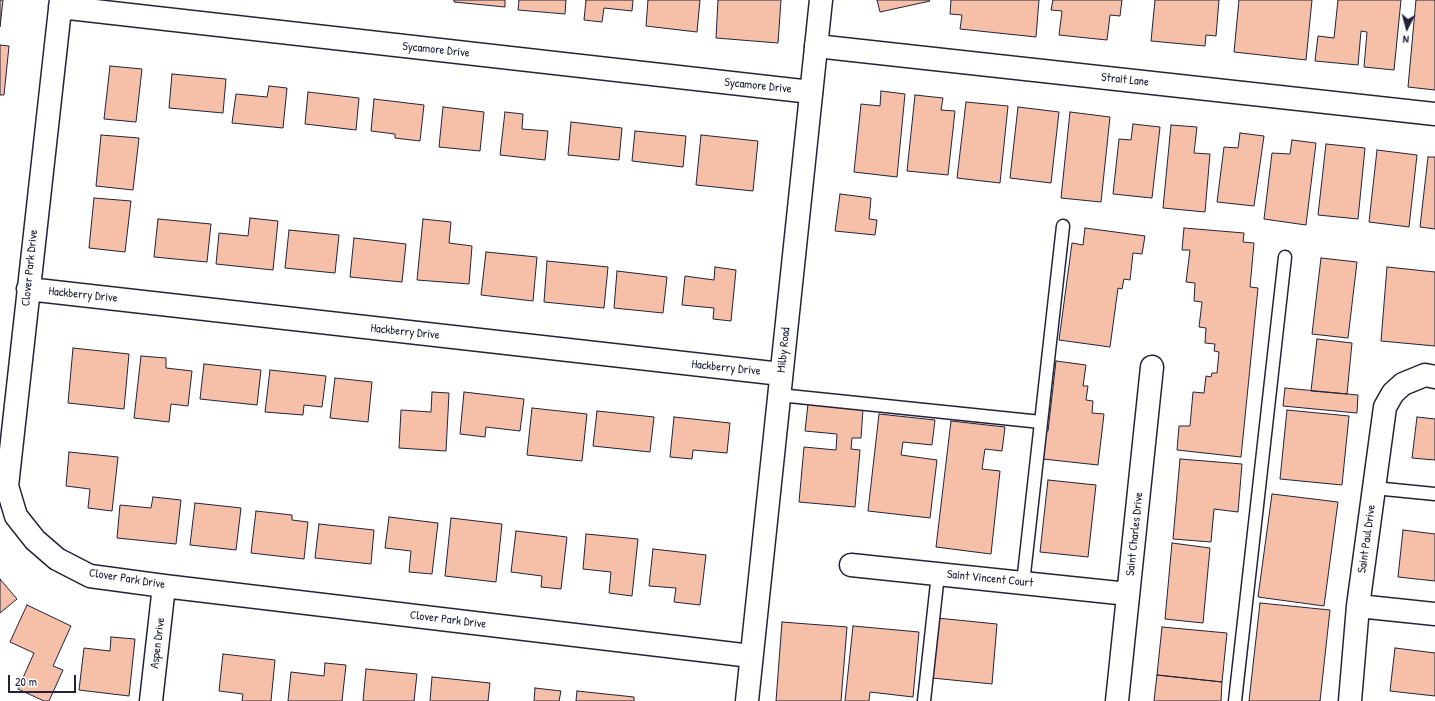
<!DOCTYPE html>
<html>
<head>
<meta charset="utf-8">
<style>
  body { margin:0 }
  #map { position:relative; width:1435px; height:701px; overflow:hidden; background:#fff; font-family:"Patrick Hand",sans-serif }
  canvas { display:block }
  .north { position:absolute; left:1387px; top:8px; width:40px; height:40px; -webkit-text-stroke:3px #fff; paint-order:stroke; rotate:186deg; font-size:11px; font-weight:700; line-height:16px; text-align:center; color:#22223b }
  .north::after { content:''; display:block; margin:auto; width:14px; height:18px; background:#22223b; clip-path:polygon(50% 0,100% 100%,50% 72%,0 100%) }
  .scale { position:absolute; left:8px; top:675px; width:68px; height:18px; box-sizing:border-box; border:2px solid #22223b; border-top:0; padding-left:5px; font-size:12px; line-height:14px; white-space:nowrap; color:#22223b; -webkit-text-stroke:3px #fff; paint-order:stroke }
</style>
</head>
<body>
<div id="map">
<canvas width="1435" height="701"></canvas>
<div class="north">N</div>
<div class="scale">20 m</div>
</div>
<script>
const context = document.querySelector('canvas').getContext('2d');
context.lineJoin = 'round';
function paint(path, color) { context.fillStyle = color; context.fill(path, 'evenodd'); }
const shape = rows => new Path2D(rows.map(r => 'M' + r).join(''));
function stroke(path, color, width, dash) { context.strokeStyle = color; context.lineWidth = width; context.lineCap = dash ? 'butt' : 'round'; context.setLineDash(dash || []); context.stroke(path); }
function label(font, color, halo, rows, align = 'center') {
  context.font = font + ' "Patrick Hand",sans-serif'; context.lineWidth = 4; context.setLineDash([]); context.textBaseline = 'middle'; context.strokeStyle = halo; context.fillStyle = color; for (const [text, x, y, turn = 0] of rows) {
    context.save(); context.translate(x, y); context.rotate((+turn || 0) * Math.PI / 180); context.textAlign = isNaN(turn) ? turn : align; if (halo) context.strokeText(text, 0, 0); context.fillText(text, 0, 0); context.restore();
  }
}
const building = shape([
  [0,0,3,0,0,27,0,0],
  [454,0,505,0,505,7,454,2,454,0],
  [519,0,566,0,565,14,518,10,519,0],
  [586,0,633,0,632,11,604,8,602,22,584,20,586,0],
  [648,0,700,0,697,32,646,26,648,0],
  [718,0,781,0,778,43,716,38,718,0],
  [877,0,929,0,930,1,880,12,877,0],
  [951,0,1039,0,1036,37,960,29,962,15,950,14,951,0],
  [1053,0,1122,0,1120,16,1110,15,1107,40,1059,35,1062,11,1051,10,1053,0],
  [1155,0,1219,0,1216,36,1206,35,1205,46,1151,41,1155,0],
  [1239,0,1312,0,1306,60,1234,52,1239,0],
  [1338,0,1401,0,1394,70,1364,67,1367,32,1361,31,1358,65,1315,61,1318,36,1334,38,1338,0],
  [1416,0,1435,0,1435,90,1408,87,1416,0],
  [0,45,9,46,4,95,0,95,0,45],
  [110,66,142,69,136,122,104,119,110,66],
  [172,74,226,79,223,113,169,108,172,74],
  [269,86,287,88,283,128,232,123,236,94,267,97,269,86],
  [881,91,905,94,897,177,854,172,861,104,880,106,881,91],
  [308,92,359,98,356,130,305,124,308,92],
  [915,95,943,98,941,110,955,111,948,175,907,171,915,95],
  [374,99,424,105,420,141,395,138,395,134,371,131,374,99],
  [966,102,1008,106,1000,183,957,178,966,102],
  [443,107,484,112,480,151,439,147,443,107],
  [1018,107,1059,112,1051,183,1010,178,1018,107],
  [505,112,523,114,522,129,548,131,545,160,500,155,505,112],
  [1070,112,1110,117,1101,202,1061,198,1070,112],
  [571,122,622,128,619,160,568,155,571,122],
  [1133,124,1160,127,1152,198,1113,194,1119,139,1131,140,1133,124],
  [1171,125,1197,127,1194,153,1210,154,1205,212,1163,208,1171,125],
  [635,131,686,136,683,167,632,161,635,131],
  [1240,133,1264,136,1254,206,1217,202,1224,147,1238,148,1240,133],
  [101,135,139,138,133,190,96,186,101,135],
  [701,135,758,141,753,191,696,185,701,135],
  [1292,140,1316,143,1306,225,1264,219,1272,153,1290,154,1292,140],
  [1326,144,1365,148,1358,219,1318,215,1326,144],
  [1377,150,1417,155,1409,227,1369,222,1377,150],
  [1428,157,1435,157,1435,229,1420,227,1428,157],
  [840,194,871,198,869,219,877,220,875,235,835,231,840,194],
  [94,198,131,201,125,252,89,248,94,198],
  [250,218,278,221,273,270,216,264,219,233,248,236,250,218],
  [158,219,211,224,207,262,154,257,158,219],
  [423,219,451,222,449,243,472,246,469,284,417,280,423,219],
  [1085,228,1145,236,1142,254,1133,253,1130,280,1124,279,1122,289,1118,288,1110,347,1059,340,1072,243,1083,245,1085,228],
  [1184,228,1244,233,1243,242,1254,243,1250,287,1258,288,1241,457,1177,450,1179,426,1190,426,1193,392,1204,393,1206,376,1211,377,1212,373,1217,373,1219,352,1214,351,1215,344,1205,343,1206,328,1199,327,1202,302,1194,301,1195,283,1186,282,1190,250,1182,250,1184,228],
  [289,230,339,235,335,273,285,268,289,230],
  [354,238,406,244,402,282,350,277,354,238],
  [486,252,537,257,533,301,481,295,486,252],
  [1321,258,1357,262,1348,338,1312,334,1321,258],
  [547,261,608,267,604,308,544,302,547,261],
  [715,267,736,270,731,321,713,319,714,308,682,305,685,276,714,280,715,267],
  [1387,267,1435,272,1435,346,1381,341,1387,267],
  [617,271,667,277,663,313,614,308,617,271],
  [1317,339,1352,343,1347,394,1311,391,1317,339],
  [73,348,129,354,124,409,68,403,73,348],
  [141,356,166,358,166,368,192,371,188,406,171,404,169,422,134,418,141,356],
  [1056,361,1086,365,1083,386,1088,386,1086,400,1093,401,1092,413,1104,414,1098,465,1043,459,1046,431,1048,431,1056,361],
  [204,364,261,370,257,405,200,399,204,364],
  [270,370,326,376,322,407,304,405,303,415,265,412,270,370],
  [335,378,372,382,368,422,330,418,335,378],
  [1285,388,1358,395,1357,413,1283,406,1285,388],
  [432,392,449,393,446,451,399,448,401,410,431,412,432,392],
  [464,392,524,399,520,431,486,427,485,437,460,434,464,392],
  [808,404,863,409,861,438,852,438,851,449,860,450,855,507,799,502,804,447,836,450,837,434,805,431,808,404],
  [532,408,587,414,582,461,527,455,532,408],
  [1287,410,1349,416,1342,485,1280,479,1287,410],
  [597,411,654,417,650,452,593,446,597,411],
  [879,414,935,420,932,445,903,442,901,455,937,460,930,518,868,511,879,414],
  [674,417,730,423,727,453,693,450,692,459,670,457,674,417],
  [1417,417,1435,419,1435,460,1412,458,1417,417],
  [951,421,1005,427,1002,451,985,449,982,469,1000,471,991,554,936,547,951,421],
  [69,452,118,457,112,511,88,508,90,489,66,486,69,452],
  [1180,459,1242,464,1238,512,1214,509,1211,542,1173,539,1180,459],
  [1048,480,1096,485,1088,557,1040,552,1048,480],
  [1272,494,1338,502,1324,606,1258,597,1272,494],
  [153,497,181,500,176,544,117,538,120,505,151,508,153,497],
  [195,503,241,508,236,550,190,545,195,503],
  [256,511,292,515,292,520,308,522,304,559,251,553,256,511],
  [389,517,438,523,432,574,409,572,411,551,385,548,389,517],
  [451,518,502,524,496,582,445,576,451,518],
  [319,524,374,530,371,564,315,558,319,524],
  [1403,530,1435,534,1435,581,1398,577,1403,530],
  [516,531,567,537,561,589,541,587,542,576,511,572,516,531],
  [586,534,638,539,632,596,609,593,611,572,583,569,586,534],
  [1172,543,1210,548,1203,623,1165,619,1172,543],
  [653,549,706,555,700,605,674,602,676,588,649,586,653,549],
  [0,579,17,599,0,613,0,579],
  [1260,603,1330,610,1320,701,1249,701,1260,603],
  [27,605,71,626,53,666,63,670,49,701,44,701,18,689,34,653,10,642,27,605],
  [937,618,997,624,992,684,932,678,937,618],
  [782,622,847,627,841,701,776,701,782,622],
  [853,626,919,632,913,697,870,692,869,701,845,701,853,626],
  [1162,627,1227,633,1222,682,1157,675,1162,627],
  [111,637,135,639,129,696,79,690,84,648,110,651,111,637],
  [1395,648,1435,653,1435,696,1390,691,1395,648],
  [223,654,275,660,271,701,242,701,243,694,219,691,223,654],
  [325,663,346,665,342,701,288,701,291,672,324,676,325,663],
  [366,669,417,674,414,701,363,701,366,669],
  [1157,675,1222,682,1221,701,1154,701,1157,675],
  [432,677,490,683,488,701,430,701,432,677],
  [535,688,561,691,559,701,534,701,535,688],
  [577,691,634,697,634,701,576,701,577,691]
]);
paint(building, '#f6c0a8');
stroke(building, '#22223b', 1);
const lane = shape([
  [779,395,1041,422],
  [1374,488,1435,494],
  [1023,583,1063,226],
  [924,701,938,574],
  [1235,701,1285,257]
]);
const street = shape([
  [61,0,7,486,16,516,35,540,57,559,90,576,164,586,751,656],
  [60,7,811,92],
  [816,46,1435,114],
  [28,289,781,374],
  [851,565,1128,594],
  [1358,606,1435,614],
  [151,701,164,586],
  [1117,701,1152,367],
  [1350,701,1358,606,1385,407,1393,393,1403,384,1425,375,1435,377]
]);
const secondary = shape([
  [747,701,821,0]
]);
stroke(lane, '#22223b', 15);
stroke(street, '#22223b', 25);
stroke(secondary, '#22223b', 25);
stroke(lane, '#fff', 12);
stroke(street, '#fff', 22);
stroke(secondary, '#fff', 22);
label('12px', '#22223b', '#fff', [
  ["Sycamore Drive",436,50,6],
  ["Strait Lane",1125,80,6],
  ["Sycamore Drive",758,86,6],
  ["Clover Park Drive",30,268,-84],
  ["Hackberry Drive",83,295,6],
  ["Hackberry Drive",405,332,6],
  ["Milby Road",784,350,-84],
  ["Hackberry Drive",726,368,6],
  ["Saint Charles Drive",1135,534,-84],
  ["Saint Paul Drive",1367,539,-82],
  ["Clover Park Drive",127,579,9],
  ["Saint Vincent Court",990,579,6],
  ["Clover Park Drive",448,620,7],
  ["Aspen Drive",158,643,-83]
]);
</script>
</body>
</html>
